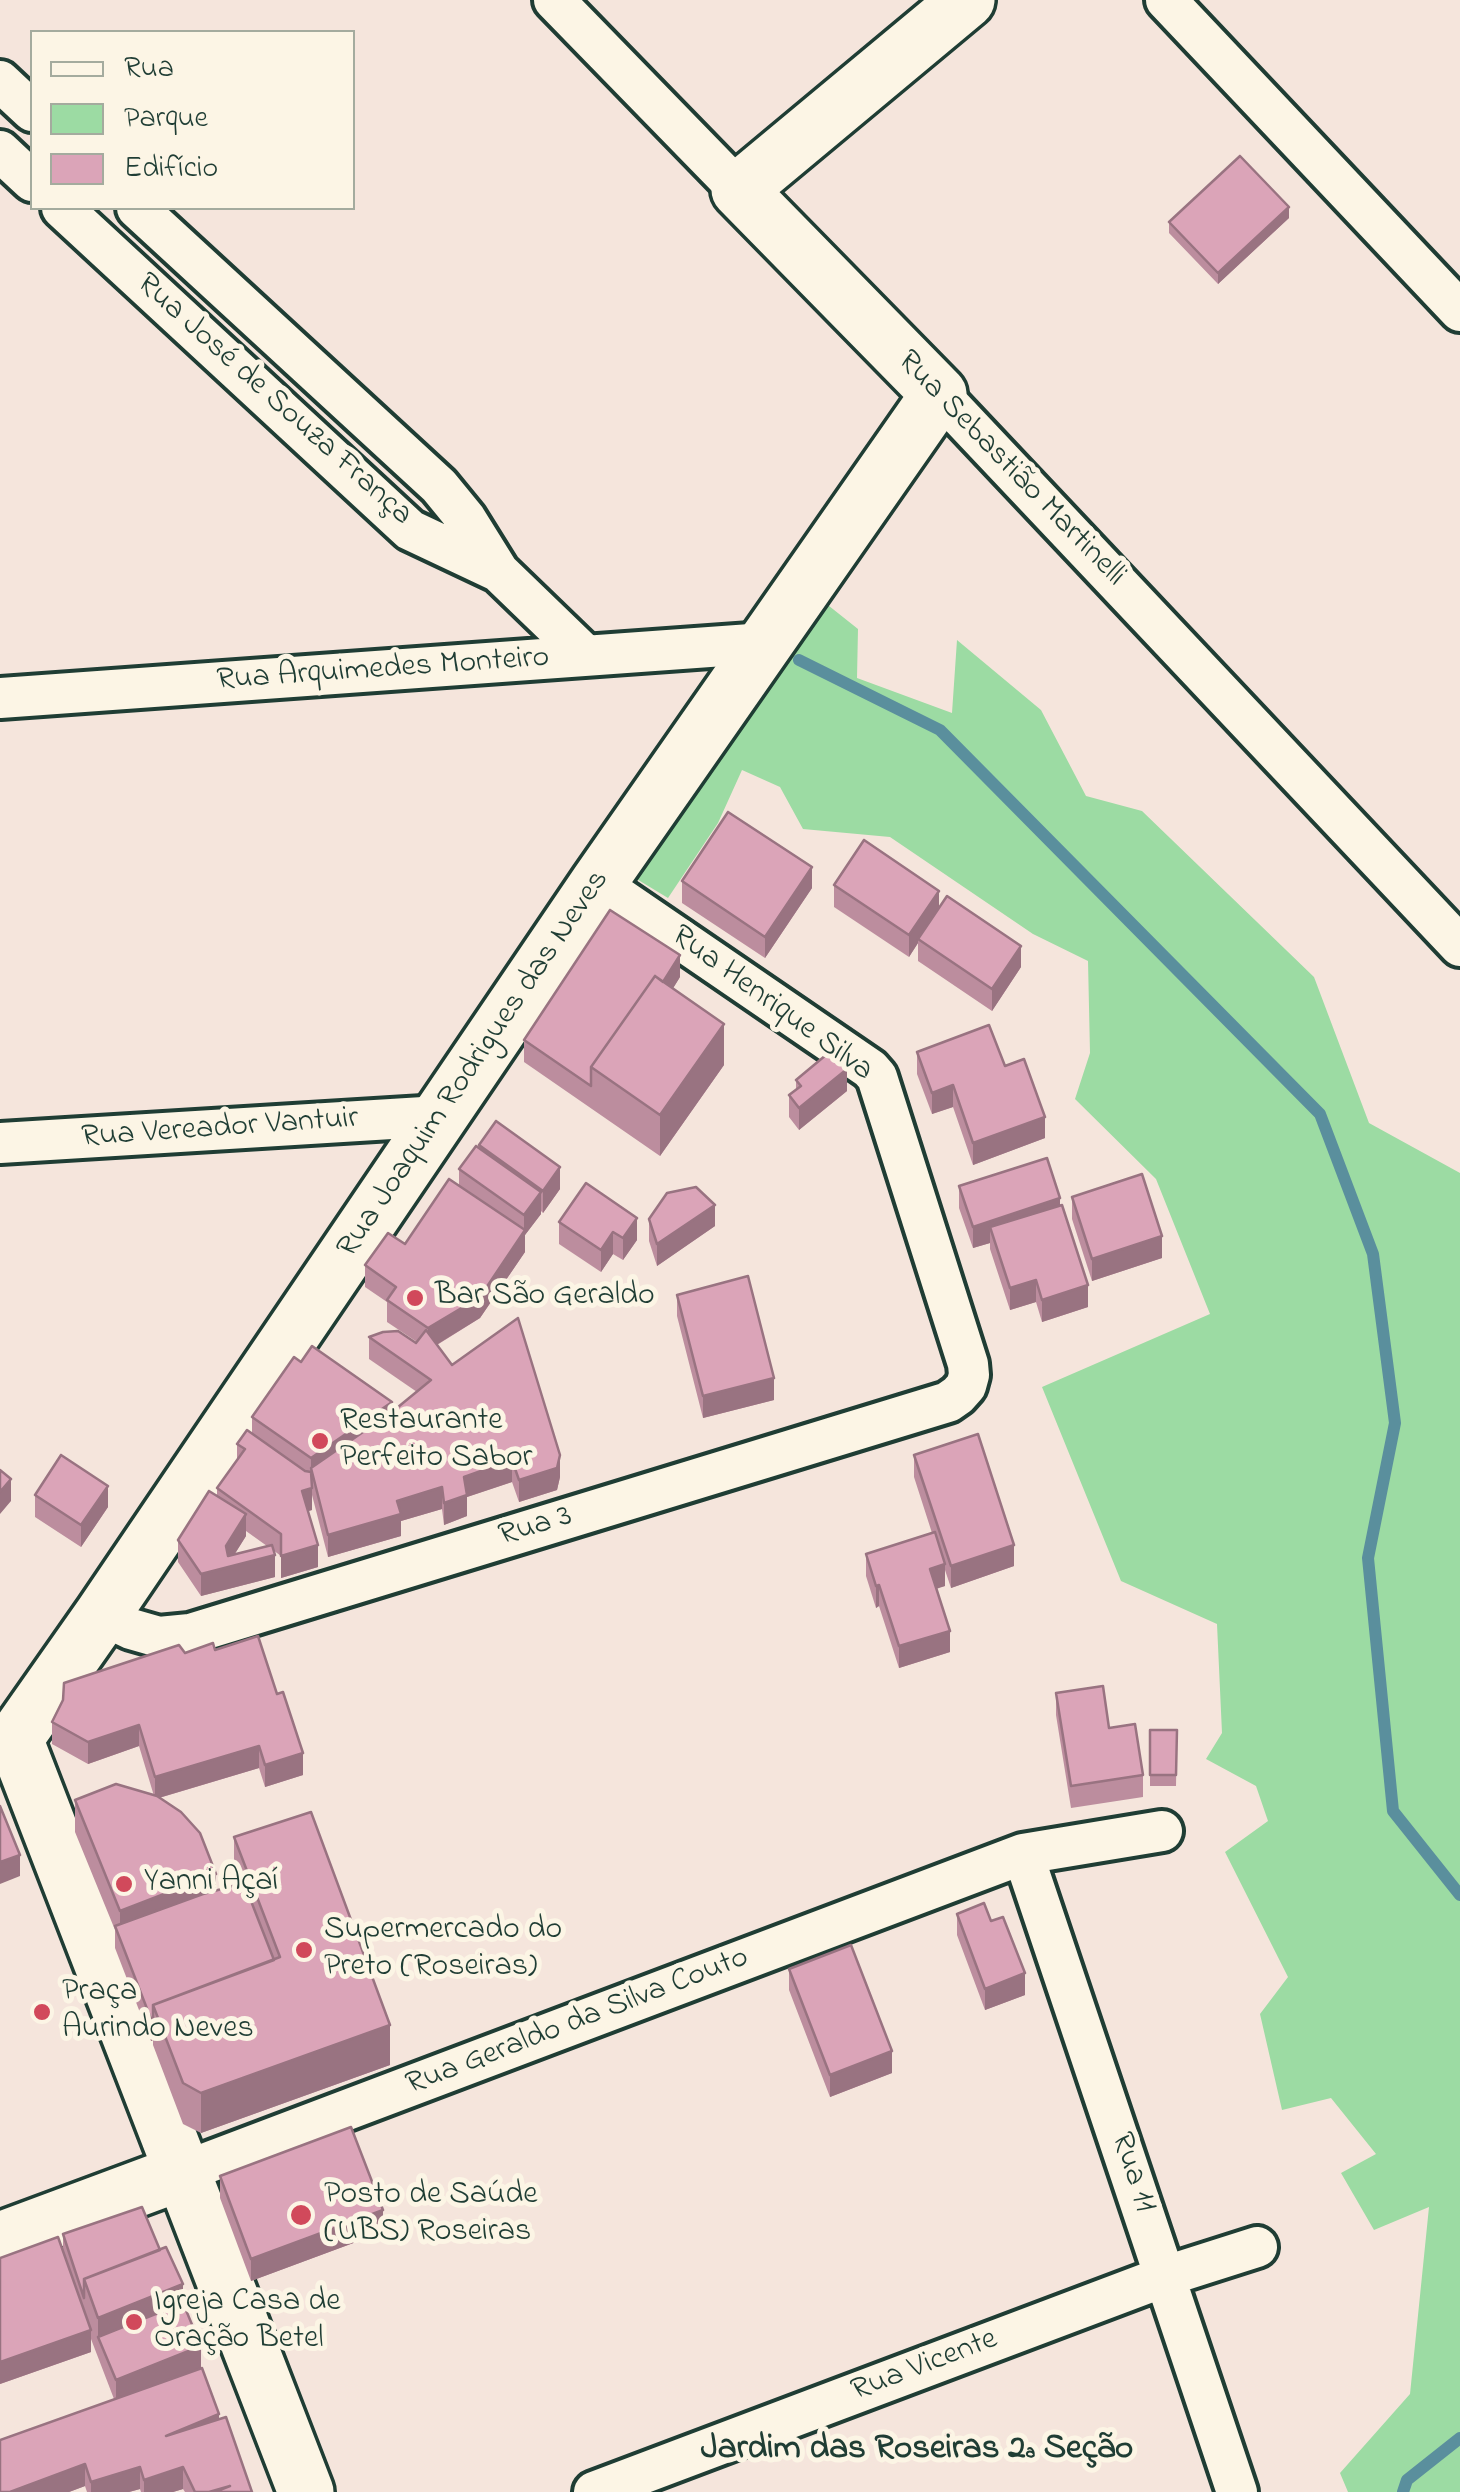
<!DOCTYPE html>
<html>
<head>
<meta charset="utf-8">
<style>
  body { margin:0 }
  #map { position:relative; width:1460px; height:2492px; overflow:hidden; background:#f5e5dc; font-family:"Indie Flower",sans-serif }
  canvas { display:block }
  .legend { position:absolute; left:30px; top:30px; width:325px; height:180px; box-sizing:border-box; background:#fcf5e5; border:2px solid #a4ab9e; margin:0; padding:12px 18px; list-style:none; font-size:30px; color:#1f3d34 }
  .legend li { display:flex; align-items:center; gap:20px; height:50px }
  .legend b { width:50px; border:2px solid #a4ab9e }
</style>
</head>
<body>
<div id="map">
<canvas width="1460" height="2492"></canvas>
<ul class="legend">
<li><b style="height:12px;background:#fcf5e5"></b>Rua</li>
<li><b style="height:28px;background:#9cdba3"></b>Parque</li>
<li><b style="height:28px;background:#dba4b8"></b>Edifício</li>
</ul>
</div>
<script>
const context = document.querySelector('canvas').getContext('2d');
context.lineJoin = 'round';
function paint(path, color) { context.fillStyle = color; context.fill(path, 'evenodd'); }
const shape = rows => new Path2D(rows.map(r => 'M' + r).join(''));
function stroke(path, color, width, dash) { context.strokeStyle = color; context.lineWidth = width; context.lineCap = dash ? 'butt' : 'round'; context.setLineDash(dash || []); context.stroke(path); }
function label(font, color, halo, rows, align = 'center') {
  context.font = font + ' "Indie Flower",sans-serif'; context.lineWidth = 10; context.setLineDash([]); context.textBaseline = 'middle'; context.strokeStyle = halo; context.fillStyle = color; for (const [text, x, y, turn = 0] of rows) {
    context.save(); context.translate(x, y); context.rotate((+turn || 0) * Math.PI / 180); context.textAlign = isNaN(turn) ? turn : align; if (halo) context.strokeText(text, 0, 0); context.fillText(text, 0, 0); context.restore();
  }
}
paint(shape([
  [814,594,858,629,857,678,952,713,957,640,1041,710,1086,796,1142,811,1314,977,1369,1123,1460,1173,1460,2492,1348,2492,1340,2473,1410,2394,1429,2207,1374,2230,1341,2173,1376,2154,1331,2098,1282,2110,1260,2014,1288,1977,1225,1852,1268,1821,1256,1786,1206,1759,1222,1733,1217,1624,1121,1581,1042,1387,1210,1314,1156,1179,1075,1099,1090,1053,1088,961,1033,934,890,837,803,829,780,787,742,770,718,823,668,898,625,872]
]), '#9cdba3');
stroke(shape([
  [799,660,940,730,1320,1114,1373,1254,1395,1423,1368,1558,1393,1811,1460,1895],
  [1403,2492,1407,2480,1460,2438]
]), '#5a8f9d', 12);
const street = shape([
  [554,0,739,190],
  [1166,0,1460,311],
  [0,81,32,111],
  [0,151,32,181],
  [62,208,410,530,499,572],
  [137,208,439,486,466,519,499,572,586,656],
  [939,394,1460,946],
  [0,698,765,643],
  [0,1143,440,1116],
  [102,1615,131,1629,159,1637,190,1634,948,1402,958,1395,966,1386,969,1375,968,1364,877,1077,870,1069,598,883],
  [1023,1854,1237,2492],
  [183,2172,1023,1854,1162,1831],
  [594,2492,1166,2276,1257,2247]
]);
const secondary = shape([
  [0,2240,183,2172],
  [306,2492,15,1739,102,1615,598,883,939,394,739,190,967,0]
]);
stroke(street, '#1f3d34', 48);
stroke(secondary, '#1f3d34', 62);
stroke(street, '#fcf5e5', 40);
stroke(secondary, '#fcf5e5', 55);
paint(shape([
  [1289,218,1218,284,1169,233,1169,222],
  [682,881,812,888,765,958,682,903],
  [834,885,939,909,1021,967,992,1011,918,961,918,943,909,957,834,907],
  [680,977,673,988,724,1065,660,1156,524,1062,524,1040],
  [917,1052,1005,1066,1045,1138,973,1165,953,1107,932,1114,917,1074],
  [796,1080,847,1091,799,1130,789,1117,789,1095,796,1090],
  [479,1145,560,1189,543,1213,541,1211,541,1214,525,1235,525,1252,480,1318,437,1345,452,1365,560,1477,557,1490,519,1502,512,1482,467,1497,467,1516,444,1525,442,1509,401,1521,401,1536,328,1557,312,1495,312,1510,308,1511,318,1567,281,1578,281,1556,273,1550,275,1577,201,1596,178,1562,178,1540,217,1496,217,1488,237,1460,237,1444,252,1434,252,1417,392,1412,417,1392,369,1359,369,1337,417,1342,387,1322,387,1302,365,1287,365,1265,405,1244,459,1186,459,1169,479,1147],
  [246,1531,267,1546,234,1555,246,1536],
  [959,1186,1060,1205,1088,1307,1042,1322,1036,1302,1010,1310,990,1249,990,1243,973,1248,959,1208],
  [1072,1197,1162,1258,1092,1281,1072,1219],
  [637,1218,637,1240,623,1260,613,1254,601,1272,559,1244,559,1222],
  [649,1219,715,1226,657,1266,649,1241],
  [677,1295,774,1400,703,1418,677,1316],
  [914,1455,1014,1566,951,1588,945,1570,945,1586,936,1588,950,1652,899,1668,879,1606,876,1608,866,1576,866,1554,932,1533,914,1477],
  [35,1495,108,1507,81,1547,35,1517],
  [215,1650,303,1775,265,1787,259,1768,159,1798,216,1891,237,1885,234,1878,234,1837,390,2065,201,2133,183,2124,153,2045,153,2040,151,2041,115,1948,115,1930,75,1832,75,1800,154,1796,139,1746,88,1764,52,1744,52,1722,185,1653],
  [1056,1693,1109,1728,1143,1775,1143,1797,1071,1808,1056,1715],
  [1150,1730,1177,1730,1176,1786,1150,1786],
  [957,1914,991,1921,1025,1995,985,2010,957,1935],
  [789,1969,892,2073,830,2097,789,1990],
  [220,2176,383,2232,251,2281,220,2198],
  [63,2234,183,2303,201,2368,219,2419,252,2492,185,2492,183,2489,173,2492,141,2492,140,2489,129,2492,87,2492,85,2486,69,2492,0,2492,114,2399,91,2339,91,2352,0,2384,0,2258,63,2252]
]), '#bc8d9e');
paint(shape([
  [1289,207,1289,218,1218,284,1218,273],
  [812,867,812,888,765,958,765,937],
  [939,891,939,912,918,939,918,943,909,957,909,935],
  [1021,946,1021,967,992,1011,992,989],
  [680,955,680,977,653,1021,600,1073],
  [724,1024,724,1065,660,1156,660,1115],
  [847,1069,847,1091,799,1130,799,1108],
  [953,1085,953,1107,932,1114,932,1093],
  [1045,1117,1045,1138,973,1165,973,1143],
  [560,1167,560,1189,543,1213,543,1191],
  [541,1192,541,1214,525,1235,525,1252,480,1318,428,1350,428,1328,524,1232,524,1215],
  [1060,1198,1060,1220,990,1227,990,1243,973,1248,973,1227],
  [715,1205,715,1226,657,1266,657,1244],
  [637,1218,637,1240,623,1260,623,1238],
  [613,1232,613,1254,601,1272,601,1250],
  [1162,1236,1162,1258,1092,1281,1092,1259],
  [1036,1280,1036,1302,1010,1310,1010,1288],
  [1088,1285,1088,1307,1042,1322,1042,1300],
  [774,1378,774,1400,703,1418,703,1396],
  [392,1402,392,1434,311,1468,311,1458],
  [560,1455,560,1477,557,1490,519,1502,519,1480],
  [512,1460,512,1482,467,1497,467,1516,444,1525,444,1503,464,1477],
  [11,1479,11,1501,0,1514,0,1492],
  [108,1486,108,1507,81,1547,81,1525],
  [442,1487,442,1509,401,1521,401,1536,328,1557,328,1535,397,1501],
  [312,1488,312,1510,302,1513,302,1491],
  [246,1514,246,1536,226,1568,275,1555,275,1577,201,1596,201,1574,226,1546],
  [318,1545,318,1567,281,1578,281,1556],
  [1014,1545,1014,1566,951,1588,951,1566],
  [945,1564,945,1586,930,1591,930,1569],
  [879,1585,879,1606,876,1608,876,1586],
  [950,1631,950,1652,899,1668,899,1646],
  [139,1725,139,1746,88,1764,88,1742],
  [259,1746,259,1768,155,1799,155,1777],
  [303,1753,303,1775,265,1787,265,1765],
  [20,1855,20,1876,0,1884,0,1862],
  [216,1874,216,1906,120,1942,120,1911],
  [1025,1973,1025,1995,985,2010,985,1989],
  [153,2018,153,2040,151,2041,151,2019],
  [390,2025,390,2065,201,2133,201,2093],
  [892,2051,892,2073,830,2097,830,2075],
  [383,2210,383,2232,251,2281,251,2259],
  [183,2284,183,2325,98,2337,98,2359,98,2318],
  [91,2330,91,2352,0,2384,0,2362],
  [201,2346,201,2368,116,2402,116,2380],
  [219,2414,219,2436,166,2436],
  [85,2464,85,2486,69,2492,10,2492],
  [140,2467,140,2489,129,2492,91,2492,91,2482],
  [183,2467,183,2489,173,2492,144,2492,144,2480]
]), '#997381');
const building = shape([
  [1240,156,1289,207,1218,273,1169,222,1240,156],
  [728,812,812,867,765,937,682,881,728,812],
  [864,840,939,891,909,935,834,885,864,840],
  [947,896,1021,946,992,989,918,939,947,896],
  [610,910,680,955,663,982,655,976,591,1067,591,1086,524,1040,610,910],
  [655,976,724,1024,660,1115,591,1067,655,976],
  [989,1025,1005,1066,1024,1059,1045,1117,973,1143,953,1085,932,1093,917,1052,989,1025],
  [832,1050,847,1069,799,1108,789,1095,801,1086,796,1080,832,1050],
  [496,1121,560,1167,543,1191,479,1145,496,1121],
  [476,1146,541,1192,524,1215,459,1169,476,1146],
  [1047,1158,1060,1198,973,1227,959,1186,1047,1158],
  [1142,1174,1162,1236,1092,1259,1072,1197,1142,1174],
  [449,1179,525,1230,480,1297,428,1328,387,1300,396,1287,365,1265,388,1233,405,1244,449,1179],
  [586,1183,637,1218,623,1238,613,1232,601,1250,559,1222,586,1183],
  [696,1187,715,1205,657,1244,649,1219,667,1193,696,1187],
  [1062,1205,1088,1285,1042,1300,1036,1280,1010,1288,990,1227,1062,1205],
  [748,1276,774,1378,703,1396,677,1295,748,1276],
  [518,1318,560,1455,557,1468,519,1480,512,1460,464,1477,467,1495,444,1503,442,1487,397,1501,401,1514,328,1535,311,1468,392,1412,431,1380,369,1337,383,1332,398,1331,416,1343,426,1330,452,1365,518,1318],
  [312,1346,392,1402,311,1458,252,1417,294,1357,301,1362,312,1346],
  [247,1430,305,1471,311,1472,312,1488,302,1491,318,1545,281,1556,281,1534,217,1488,245,1449,237,1444,247,1430],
  [978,1434,1014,1545,951,1566,914,1455,978,1434],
  [61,1455,108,1486,81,1525,35,1495,61,1455],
  [0,1470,11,1479,0,1492,0,1470],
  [209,1491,246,1514,226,1546,228,1556,272,1545,275,1555,201,1574,178,1540,209,1491],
  [935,1532,945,1564,930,1569,950,1631,899,1646,879,1585,876,1586,866,1554,935,1532],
  [258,1636,277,1694,283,1692,303,1753,265,1765,259,1746,155,1777,139,1725,88,1742,52,1722,63,1700,64,1683,179,1645,185,1653,213,1643,215,1650,258,1636],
  [1103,1686,1109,1728,1135,1724,1143,1775,1071,1786,1056,1693,1103,1686],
  [1150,1730,1177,1730,1176,1775,1150,1775,1150,1730],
  [116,1784,157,1796,181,1812,200,1833,216,1874,120,1911,75,1800,116,1784],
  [0,1806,20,1855,0,1862,0,1806],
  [311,1812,390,2025,201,2093,183,2083,153,2005,280,1957,234,1837,311,1812],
  [244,1883,274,1960,153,2005,153,2018,151,2019,115,1926,203,1894,244,1883],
  [984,1903,991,1921,1003,1917,1025,1973,985,1989,957,1914,984,1903],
  [851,1945,892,2051,830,2075,789,1969,851,1945],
  [351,2127,383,2210,251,2259,220,2176,351,2127],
  [142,2207,160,2250,84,2279,84,2298,63,2234,142,2207],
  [58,2237,91,2330,0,2362,0,2258,58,2237],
  [166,2247,183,2284,98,2318,84,2279,166,2247],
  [183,2303,201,2346,116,2380,98,2337,183,2303],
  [202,2368,219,2414,166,2436,226,2417,252,2492,215,2492,230,2486,209,2492,195,2492,183,2467,144,2480,140,2467,91,2482,85,2464,10,2492,0,2492,0,2440,202,2368]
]);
paint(building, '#dba4b8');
stroke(building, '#997381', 2.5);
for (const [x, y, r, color] of [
  [415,1298,10,"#d1495b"],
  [320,1441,10,"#d1495b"],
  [124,1884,10,"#d1495b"],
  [304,1950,10,"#d1495b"],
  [42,2012,10,"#d1495b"],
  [301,2215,12,"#d1495b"],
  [134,2322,10,"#d1495b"]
]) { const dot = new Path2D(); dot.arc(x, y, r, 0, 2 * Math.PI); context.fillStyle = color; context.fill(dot); stroke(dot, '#fcf5e5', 4); }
label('32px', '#1f3d34', '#fcf5e5', [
  ["Rua José de Souza França",273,401,42],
  ["Rua Sebastião Martinelli",1010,470,46],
  ["Rua Arquimedes Monteiro",383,671,-4],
  ["Rua Henrique Silva",771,1005,36],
  ["Rua Joaquim Rodrigues das Neves",475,1065,-56],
  ["Rua Vereador Vantuir",220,1130,-4],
  ["Rua 3",536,1528,-17],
  ["Rua Geraldo da Silva Couto",578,2023,-21],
  ["Rua 11",1131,2173,71],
  ["Rua Vicente",925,2367,-21]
]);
label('32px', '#1f3d34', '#fcf5e5', [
  ["Bar São Geraldo",435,1298],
  ["Restaurante",340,1423],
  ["Perfeito Sabor",340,1460],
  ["Yanni Açaí",144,1884],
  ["Supermercado do",324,1932],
  ["Preto (Roseiras)",324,1969],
  ["Praça",62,1994],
  ["Aurindo Neves",62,2031],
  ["Posto de Saúde",324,2197],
  ["(UBS) Roseiras",324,2234],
  ["Igreja Casa de",154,2304],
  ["Oração Betel",154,2341]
], 'left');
label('bold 35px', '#1f3d34', '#fcf5e5', [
  ["Jardim das Roseiras 2ª Seção",917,2451]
]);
</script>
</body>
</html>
